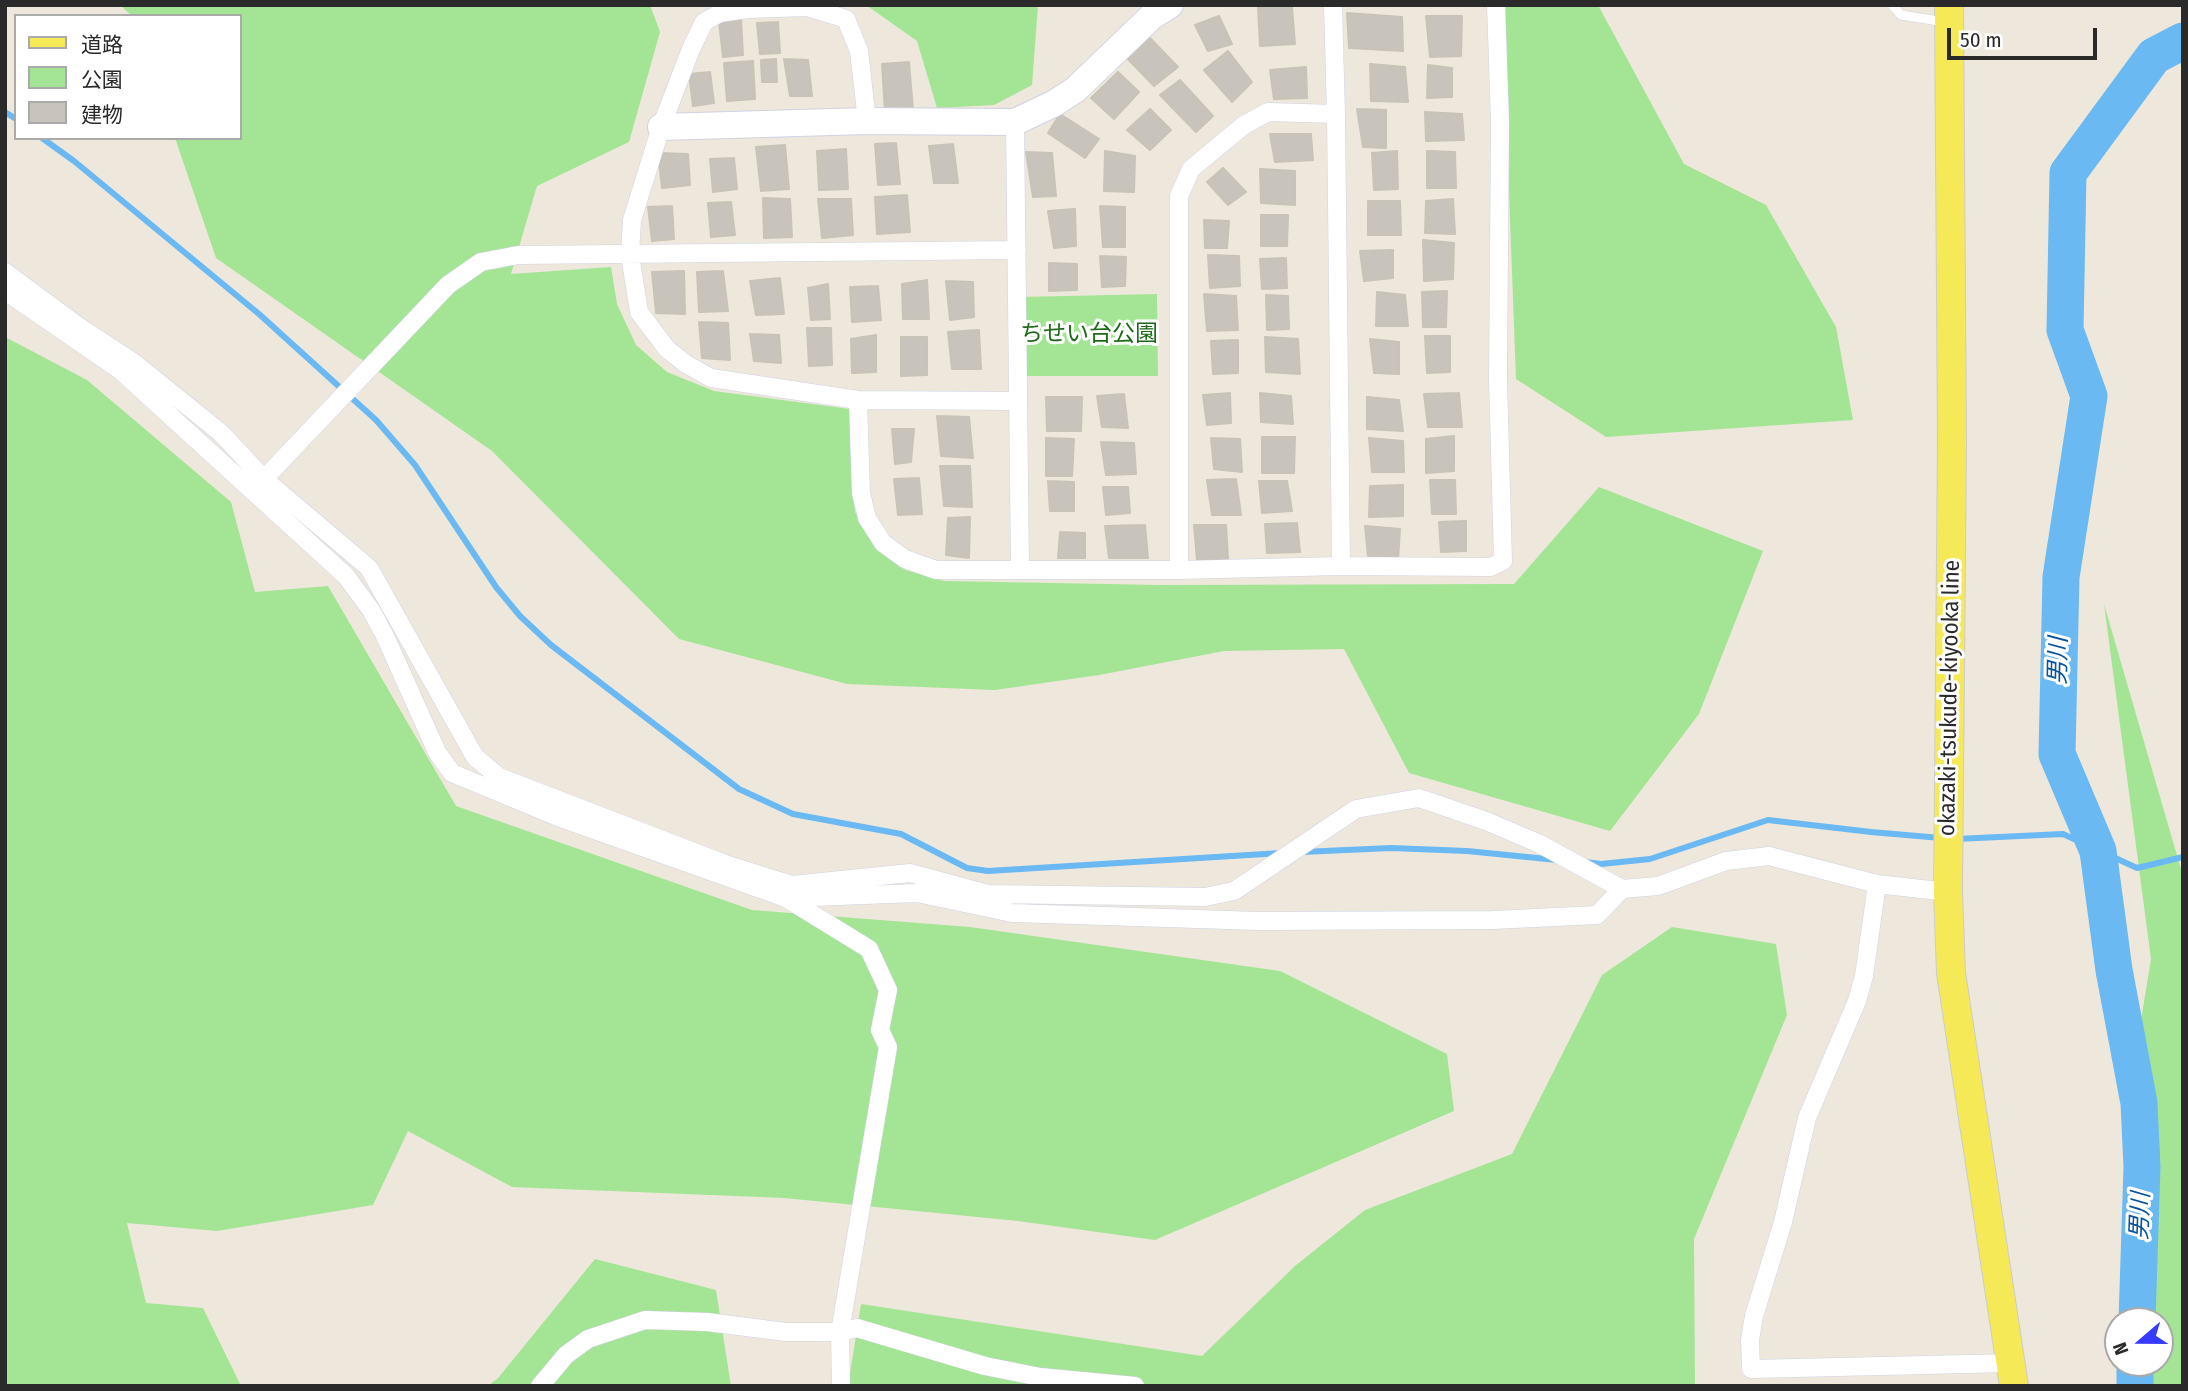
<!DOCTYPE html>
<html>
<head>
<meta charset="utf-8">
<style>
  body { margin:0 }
  #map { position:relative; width:2188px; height:1391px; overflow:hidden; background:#ede8db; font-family:"Fira Sans Condensed","Noto Sans JP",sans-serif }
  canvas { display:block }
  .frame { position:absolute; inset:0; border:7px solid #2a2a2a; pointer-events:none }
  .legend { position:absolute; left:14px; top:14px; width:228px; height:126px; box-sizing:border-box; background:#fff; border:2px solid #aaa; margin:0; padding:9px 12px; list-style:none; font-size:21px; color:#2a2a2a }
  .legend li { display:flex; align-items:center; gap:14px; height:35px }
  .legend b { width:35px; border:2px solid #aaa }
  .north { position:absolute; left:2104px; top:1307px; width:70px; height:70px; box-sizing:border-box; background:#fff; border:2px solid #aaa; border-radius:50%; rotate:250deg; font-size:19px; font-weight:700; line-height:28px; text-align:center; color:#2a2a2a }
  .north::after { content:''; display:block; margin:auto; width:24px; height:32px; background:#363cff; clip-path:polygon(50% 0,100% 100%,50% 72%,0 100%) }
  .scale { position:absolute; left:1947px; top:28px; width:150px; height:32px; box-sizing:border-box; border:4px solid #2a2a2a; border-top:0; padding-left:9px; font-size:21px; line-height:24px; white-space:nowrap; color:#2a2a2a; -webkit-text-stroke:5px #fff; paint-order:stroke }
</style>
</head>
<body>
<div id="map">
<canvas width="2188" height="1391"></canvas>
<div class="frame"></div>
<ul class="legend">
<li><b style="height:9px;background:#f6e957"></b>道路</li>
<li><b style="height:19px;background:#a4e595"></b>公園</li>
<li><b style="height:19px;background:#c8c4bb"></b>建物</li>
</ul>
<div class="north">N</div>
<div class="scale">50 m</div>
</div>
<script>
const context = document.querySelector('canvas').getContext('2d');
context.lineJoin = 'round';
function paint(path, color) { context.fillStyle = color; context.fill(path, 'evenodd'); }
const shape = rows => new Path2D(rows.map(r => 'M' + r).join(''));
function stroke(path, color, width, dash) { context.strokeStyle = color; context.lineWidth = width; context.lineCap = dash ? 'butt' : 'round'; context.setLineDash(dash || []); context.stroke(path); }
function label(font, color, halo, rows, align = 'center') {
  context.font = font + ' "Fira Sans Condensed","Noto Sans JP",sans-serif'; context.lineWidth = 6; context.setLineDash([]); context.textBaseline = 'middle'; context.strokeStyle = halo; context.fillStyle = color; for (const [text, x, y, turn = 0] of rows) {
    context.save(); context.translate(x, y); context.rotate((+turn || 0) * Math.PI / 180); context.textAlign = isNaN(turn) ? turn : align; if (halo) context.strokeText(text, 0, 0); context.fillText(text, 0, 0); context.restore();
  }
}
paint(shape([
  [120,5,650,5,660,32,629,142,537,186,511,274,611,267,617,304,636,345,667,372,714,391,850,409,855,512,877,547,905,570,944,581,1160,585,1514,584,1599,487,1763,551,1699,714,1610,831,1409,773,1344,649,1224,651,1099,675,995,690,847,684,679,639,492,451,216,258,175,138,240,138,240,16,132,16],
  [866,5,1038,5,1032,85,994,105,937,108,917,41],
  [1502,5,1598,5,1684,164,1766,205,1836,327,1853,420,1606,437,1516,379],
  [1157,294,1158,376,1019,376,1019,297],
  [5,337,87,380,231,502,255,592,328,586,456,806,752,910,970,927,1280,971,1447,1054,1454,1111,1155,1240,1018,1221,784,1198,512,1187,408,1131,373,1205,217,1231,127,1223,146,1303,203,1308,241,1386,5,1386],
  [2104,604,2183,876,2183,1386,2143,1386,2142,1363,2160,1363,2160,1321,2139,1321,2127,1106,2151,959],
  [1672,927,1776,944,1787,1015,1694,1239,1695,1386,848,1386,861,1304,1202,1356,1295,1266,1365,1210,1512,1154,1602,975],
  [595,1259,716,1290,731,1386,488,1386,498,1378]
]), '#a4e595');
stroke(shape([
  [5,112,16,119],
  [42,138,74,161,259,314,376,420,415,465,496,587,520,616,551,645,739,789,793,814,901,834,967,868,988,871,1281,853],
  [1956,839,2063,834,2137,868,2183,857],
  [1302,852,1391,848,1467,851,1557,860],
  [1585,862,1601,864,1650,859,1768,820,1871,832,1941,838]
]), '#6ab9f3', 6);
stroke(shape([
  [2137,1321,2142,1167,2139,1103,2114,970,2098,851,2057,754,2061,577,2089,396,2065,330,2068,173,2154,56,2183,41],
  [2135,1386,2135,1363]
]), '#6ab9f3', 37);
const building = shape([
  [1258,7,1292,7,1295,44,1260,46,1258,7],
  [1347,13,1402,17,1403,51,1349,48,1347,13],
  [1219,16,1232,44,1208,51,1195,25,1219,16],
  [1426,16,1462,16,1461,56,1430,57,1426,16],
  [741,19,743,55,723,57,719,22,741,19],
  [778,22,780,53,760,54,757,23,778,22],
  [1149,37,1178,67,1154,86,1125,56,1149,37],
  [1228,51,1252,82,1232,102,1204,70,1228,51],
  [776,59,777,82,762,82,761,60,776,59],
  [784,59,808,60,812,96,790,96,784,59],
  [753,61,755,99,727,101,724,63,753,61],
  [909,62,913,110,885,112,882,64,909,62],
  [1370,64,1405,67,1408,102,1371,101,1370,64],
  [1428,65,1452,68,1452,97,1427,98,1428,65],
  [1306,67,1307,98,1274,99,1270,70,1306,67],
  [710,72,714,103,693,106,689,74,710,72],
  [1118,72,1139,92,1114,119,1091,98,1118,72],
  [1180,80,1213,116,1196,132,1160,95,1180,80],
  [1150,109,1171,130,1150,150,1127,130,1150,109],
  [1357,109,1386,110,1386,148,1363,147,1357,109],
  [1425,112,1462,114,1464,140,1426,141,1425,112],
  [1060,114,1099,139,1085,158,1048,133,1060,114],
  [1270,134,1311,134,1313,160,1275,162,1270,134],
  [896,143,900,184,878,185,875,144,896,143],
  [953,144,958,183,934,183,929,146,953,144],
  [785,145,789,189,761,191,756,147,785,145],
  [846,149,848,189,819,190,817,151,846,149],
  [1105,151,1135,156,1134,192,1104,191,1105,151],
  [1397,151,1398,189,1374,190,1372,153,1397,151],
  [1427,151,1455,152,1456,188,1427,188,1427,151],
  [1026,152,1052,153,1056,196,1033,197,1026,152],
  [658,153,688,154,690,185,662,188,658,153],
  [734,158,737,189,713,192,710,159,734,158],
  [1223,168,1246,192,1228,205,1207,182,1223,168],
  [1260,169,1295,171,1295,205,1261,203,1260,169],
  [907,195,910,232,877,234,875,197,907,195],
  [763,198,790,199,792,237,764,238,763,198],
  [818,199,851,199,853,235,822,238,818,199],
  [1453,199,1455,234,1425,233,1426,201,1453,199],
  [1368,201,1400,201,1401,235,1368,235,1368,201],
  [731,202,735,235,711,237,708,203,731,202],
  [672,206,674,239,652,241,648,207,672,206],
  [1100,206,1125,207,1125,247,1103,247,1100,206],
  [1075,209,1076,246,1054,248,1048,211,1075,209],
  [1261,215,1288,215,1287,246,1261,246,1261,215],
  [1204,220,1229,221,1227,248,1205,248,1204,220],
  [1423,240,1454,243,1453,279,1424,281,1423,240],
  [1393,250,1393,278,1364,281,1360,251,1393,250],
  [1208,255,1239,256,1240,286,1210,288,1208,255],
  [1100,256,1126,257,1125,286,1102,287,1100,256],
  [1286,258,1287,288,1262,289,1260,259,1286,258],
  [1049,263,1077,264,1077,290,1049,291,1049,263],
  [684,271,685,314,656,313,652,272,684,271],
  [723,271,728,311,699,312,697,272,723,271],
  [780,278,784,314,756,315,750,281,780,278],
  [927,280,929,319,903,319,902,284,927,280],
  [946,281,973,282,974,317,950,320,946,281],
  [828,284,830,319,811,320,808,288,828,284],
  [878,286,881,320,852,322,850,287,878,286],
  [1447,291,1446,327,1423,327,1422,292,1447,291],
  [1377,292,1405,295,1408,326,1376,326,1377,292],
  [1204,294,1236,296,1238,330,1207,331,1204,294],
  [1266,295,1288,296,1289,329,1267,330,1266,295],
  [699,322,728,323,730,360,702,358,699,322],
  [807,328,831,328,832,365,809,366,807,328],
  [979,330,981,369,952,369,948,332,979,330],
  [750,334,779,335,781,363,754,361,750,334],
  [876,335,876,372,852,373,851,339,876,335],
  [1425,336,1450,336,1450,372,1427,373,1425,336],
  [901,337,927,337,927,375,901,376,901,337],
  [1265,337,1298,339,1300,374,1266,372,1265,337],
  [1370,339,1399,342,1399,374,1374,373,1370,339],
  [1238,340,1238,373,1213,374,1211,341,1238,340],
  [1230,393,1231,423,1207,425,1203,395,1230,393],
  [1260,393,1291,396,1293,424,1261,422,1260,393],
  [1459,393,1462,427,1428,427,1424,394,1459,393],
  [1124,394,1128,428,1102,427,1097,396,1124,394],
  [1046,397,1082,397,1081,431,1047,431,1046,397],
  [1367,397,1399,400,1403,431,1367,429,1367,397],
  [937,416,969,417,973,458,941,456,937,416],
  [892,429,914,429,911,462,895,464,892,429],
  [1454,436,1454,471,1426,473,1426,439,1454,436],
  [1262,437,1295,437,1294,473,1262,473,1262,437],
  [1046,438,1074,439,1072,476,1046,476,1046,438],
  [1211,438,1240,439,1242,472,1214,469,1211,438],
  [1369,438,1403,441,1404,472,1372,472,1369,438],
  [1101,442,1134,443,1136,474,1106,475,1101,442],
  [940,466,970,466,972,507,944,506,940,466],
  [919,478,922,514,898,515,894,479,919,478],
  [1236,479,1241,515,1212,515,1207,480,1236,479],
  [1430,480,1455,480,1456,514,1432,514,1430,480],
  [1048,481,1074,482,1074,511,1050,511,1048,481],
  [1259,481,1287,481,1292,511,1262,513,1259,481],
  [1403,485,1403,516,1369,517,1370,486,1403,485],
  [1103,487,1128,487,1130,513,1106,515,1103,487],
  [970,517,969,558,946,555,948,518,970,517],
  [1466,521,1466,551,1441,552,1439,522,1466,521],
  [1297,523,1300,552,1267,553,1265,524,1297,523],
  [1145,525,1148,558,1109,558,1105,526,1145,525],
  [1194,525,1226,525,1228,559,1197,560,1194,525],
  [1365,526,1400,529,1398,560,1368,556,1365,526],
  [1060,532,1085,533,1085,558,1058,558,1060,532]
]);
paint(building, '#c8c4bb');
stroke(building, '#c8c4b5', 2);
const lane = shape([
  [1892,5,1901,15,1945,22]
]);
const street = shape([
  [1333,5,1336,114,1341,566],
  [867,121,859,51,846,19,807,7,747,9,720,13,704,22,691,49,661,127,632,220,630,255,639,312,667,349,686,364,711,378,858,400,1017,401],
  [1015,122,1020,569],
  [5,272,78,326,133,362,221,433,264,479,369,568,475,757,499,777,725,864,792,885,910,873,988,894,1205,897,1234,891,1356,809,1419,798,1486,821,1540,844,1622,889,1658,886,1726,861,1769,856,1877,884,1948,892],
  [5,291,120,370,346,576,371,610,385,636,437,752,452,773,558,817,786,898,869,949,888,990,880,1030,888,1047,840,1332,841,1386],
  [858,400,861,493,867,518,883,543,905,559,936,570,1179,570,1341,566,1491,567,1503,561,1498,380,1500,122,1496,5],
  [264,479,448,285,481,262,518,255,1017,250],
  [1179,570,1179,196,1191,169,1244,125,1268,112,1336,114],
  [1877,884,1864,976,1857,1001,1807,1118,1783,1222,1754,1316,1750,1340,1751,1369,2011,1363],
  [786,898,917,893,1012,913,1259,921,1493,920,1597,915,1622,889],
  [540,1386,566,1355,588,1339,645,1320,707,1322,786,1332,840,1332,857,1328,985,1366,1040,1377,1135,1386]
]);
const secondary = shape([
  [661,127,867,121,1015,122,1053,104,1075,90,1151,17,1170,5]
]);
const primary = shape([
  [1949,5,1952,441,1948,892,1951,973,2014,1386]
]);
stroke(lane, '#d0d1e3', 10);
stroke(street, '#d0d1e3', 19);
stroke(secondary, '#d0d1e3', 28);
stroke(primary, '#ccc', 30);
stroke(lane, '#fff', 9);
stroke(street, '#fff', 18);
stroke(secondary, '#fff', 26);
stroke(primary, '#f6e957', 28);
label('23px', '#1c6a17', '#fff', [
  ["ちせい台公園",1089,335]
]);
label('23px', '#2a2a2a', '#fff', [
  ["okazaki-tsukude-kiyooka line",1950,698,-89]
]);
label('italic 24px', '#08549f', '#fff', [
  ["男川",2059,661,-89],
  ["男川",2141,1216,-88]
]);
</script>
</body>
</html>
